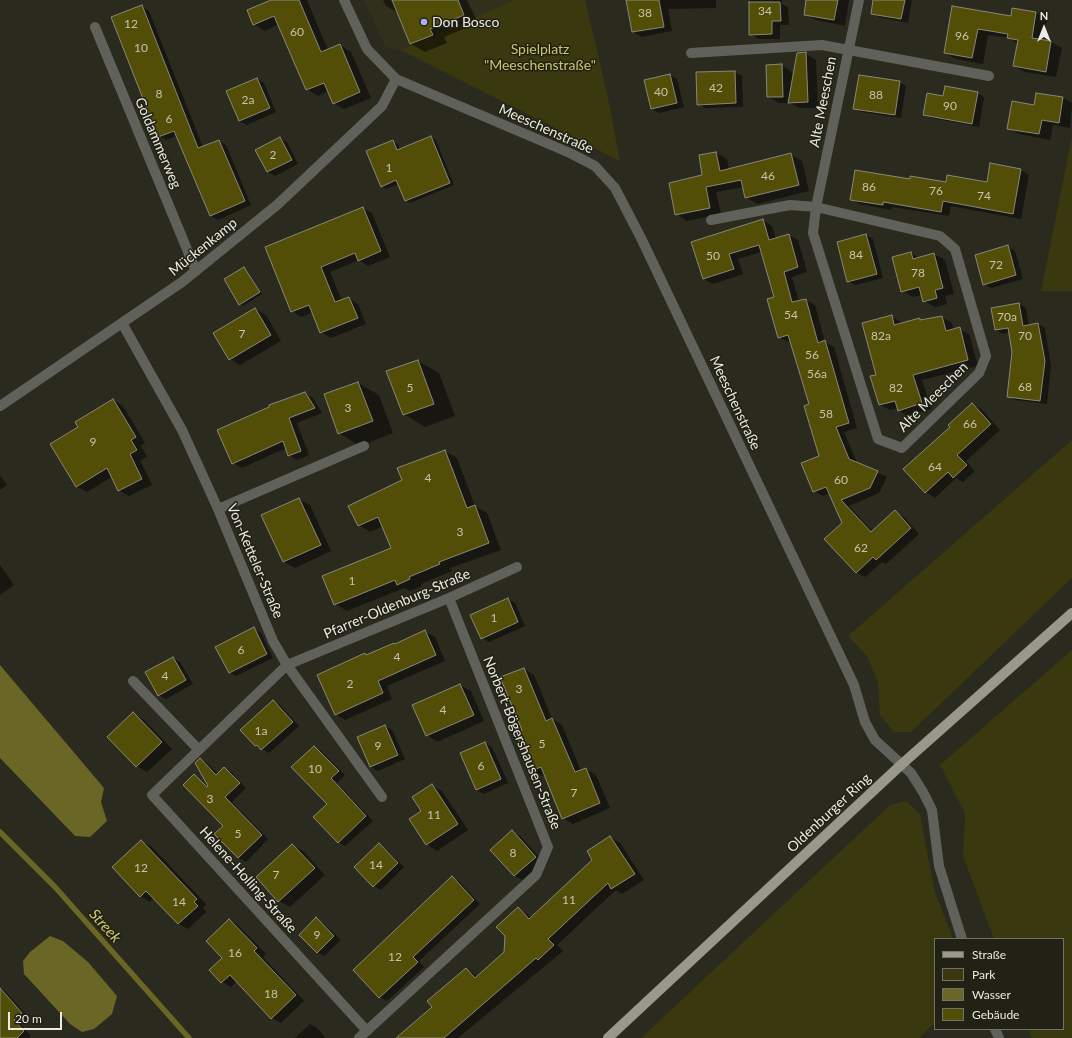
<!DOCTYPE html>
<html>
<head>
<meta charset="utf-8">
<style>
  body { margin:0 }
  #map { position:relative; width:1072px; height:1038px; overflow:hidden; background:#2b2a1e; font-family:Lato,sans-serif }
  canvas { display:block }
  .legend { position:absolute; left:934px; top:938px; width:130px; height:92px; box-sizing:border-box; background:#212115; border:1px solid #727267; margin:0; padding:5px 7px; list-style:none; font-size:12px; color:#ebebe3 }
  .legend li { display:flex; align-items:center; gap:8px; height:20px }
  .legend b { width:20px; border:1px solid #727267 }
  .north { position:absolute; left:1024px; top:8px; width:40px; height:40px; -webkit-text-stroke:3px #212115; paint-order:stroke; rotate:0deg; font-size:11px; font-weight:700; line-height:16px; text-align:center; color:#ebebe3 }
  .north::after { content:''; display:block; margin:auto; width:14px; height:18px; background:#ebebe3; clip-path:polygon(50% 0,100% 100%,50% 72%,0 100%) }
  .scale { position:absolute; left:8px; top:1012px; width:54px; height:18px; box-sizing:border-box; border:2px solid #ebebe3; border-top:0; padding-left:5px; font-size:12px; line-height:14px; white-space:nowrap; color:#ebebe3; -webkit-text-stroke:3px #212115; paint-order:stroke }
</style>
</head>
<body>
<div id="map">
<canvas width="1072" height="1038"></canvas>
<ul class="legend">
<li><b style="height:5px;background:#98988c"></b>Straße</li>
<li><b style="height:11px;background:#3a380e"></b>Park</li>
<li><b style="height:11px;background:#696626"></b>Wasser</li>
<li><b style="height:11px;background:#524e07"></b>Gebäude</li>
</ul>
<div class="north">N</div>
<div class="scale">20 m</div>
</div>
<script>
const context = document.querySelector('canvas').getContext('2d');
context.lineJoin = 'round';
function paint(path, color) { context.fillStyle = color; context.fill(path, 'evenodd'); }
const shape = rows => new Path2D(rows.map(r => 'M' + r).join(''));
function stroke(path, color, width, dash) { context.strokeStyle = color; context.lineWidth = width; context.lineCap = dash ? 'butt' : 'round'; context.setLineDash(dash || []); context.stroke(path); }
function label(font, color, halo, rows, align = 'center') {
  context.font = font + ' Lato,sans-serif'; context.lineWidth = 3; context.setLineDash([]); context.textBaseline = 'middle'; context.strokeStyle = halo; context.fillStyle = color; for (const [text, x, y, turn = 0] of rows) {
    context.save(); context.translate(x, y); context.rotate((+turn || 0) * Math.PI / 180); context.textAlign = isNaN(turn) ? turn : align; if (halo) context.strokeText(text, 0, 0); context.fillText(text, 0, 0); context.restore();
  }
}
paint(shape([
  [364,0,514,0,401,50,385,47]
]), '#30301d');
paint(shape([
  [514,0,585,0,607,93,620,161,401,50],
  [1072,136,1072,291,1041,291],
  [1072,440,1072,578,911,732,894,732,880,715,878,682,867,656,848,636],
  [1072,650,1072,1038,1032,1038,1028,1029,1063,1029,1063,939,994,939,963,856,965,813,940,765],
  [906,801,920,814,934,889,953,939,935,939,935,1022,919,1038,641,1038,890,805]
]), '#3a380e');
paint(shape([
  [0,665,104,788,101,802,107,821,90,837,75,836,0,758],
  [50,936,63,941,88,962,117,996,112,1014,94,1029,82,1032,70,1024,24,974,23,961,30,952]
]), '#696626');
paint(shape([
  [274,0,307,0,328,50,340,45,351,52,371,98,344,109,333,103,328,91,318,96,307,89,279,24,265,31,254,24],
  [383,0,467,0,478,23,444,37,447,43,425,52,411,44,398,13,386,6],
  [627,0,716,0,716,8,668,9,672,31,642,37,633,32],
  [750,0,782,0,782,4,788,7,789,25,780,25,780,39,759,39,750,34],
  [807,0,849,0,845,26,816,20,805,14],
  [874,0,912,0,908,23,879,17,872,13],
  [142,7,149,11,203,147,219,141,226,145,251,205,218,220,211,216,177,136,166,140,159,136],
  [953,7,1012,18,1036,13,1047,19,1043,41,1051,42,1062,48,1056,77,1025,72,1014,66,1018,44,1009,38,988,35,983,64,956,59,945,53],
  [806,54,816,60,818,108,800,108,789,103,779,103,768,97,781,65,792,72,793,77],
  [735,72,742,76,743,107,705,108,698,104],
  [670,75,677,79,684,107,659,113,652,109,645,81],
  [257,79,264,83,276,112,247,125,239,121],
  [899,82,906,86,901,118,861,112,854,108],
  [977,93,984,97,979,127,931,118,924,114,944,97],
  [1037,94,1063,98,1072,103,1070,128,1053,125,1050,140,1019,134,1008,128,1035,106],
  [431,137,436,140,454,185,410,203,405,200,399,184,386,189,381,186,393,142,398,144,400,150],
  [280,138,287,142,298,164,275,176,268,172,257,151],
  [716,153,727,159,729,170,791,155,802,161,809,191,757,204,746,197,744,187,716,192,721,214,687,221,676,214,703,176],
  [1021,170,1029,175,1021,219,951,206,949,216,892,207,891,210,859,204,851,199,946,183,987,183],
  [363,208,372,213,390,257,368,266,359,260,330,272,342,301,349,298,358,304,366,324,331,338,321,332,313,312,301,317,292,311,266,248],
  [763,220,772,226,776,239,788,235,798,240,807,272,792,277,799,302,806,300,815,305,825,342,834,347,857,428,844,432,857,463,887,477,879,493,849,506,873,532,895,512,904,517,919,534,886,564,882,562,865,577,856,572,843,523,830,494,823,496,814,491,820,457,810,405,791,342,788,342,779,337,775,298,762,252,738,259,743,274,713,284,704,279],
  [866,235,873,239,883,278,855,285,848,281],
  [1008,247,1015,251,1023,279,991,288,984,284],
  [911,253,919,258,934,254,945,260,954,294,945,296,947,304,935,307,924,301,922,295,913,297,902,291],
  [244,268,247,270,262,294,243,306,240,304],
  [1019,304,1026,308,1029,326,1038,324,1045,328,1051,366,1047,404,1015,400,1008,396,1013,352,1010,332,1003,334,996,330],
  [255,309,266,315,281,341,240,365,230,359],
  [891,316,901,322,902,324,920,319,942,317,952,323,954,330,959,329,969,334,978,366,922,380,931,409,908,416,898,410,898,408,890,410,880,405,877,375],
  [900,400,886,404,886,402],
  [418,361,439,373,455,416,425,427,404,414],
  [358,383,379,395,393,433,360,446,339,433],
  [305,393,313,398,322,413,297,423,309,455,297,460,289,455,286,448,242,468,233,463],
  [113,400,123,406,145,443,141,446,147,457,140,460,152,485,129,496,118,490,112,477,87,492,76,486,80,428],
  [972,404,981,409,1000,430,966,461,975,471,963,482,956,478,935,498,926,492,951,427],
  [445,451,457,458,475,506,487,513,501,550,450,568,452,571,421,584,422,586,410,591,404,588,347,611,335,604,392,549,383,526,370,532,359,525,403,481],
  [0,476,7,485,0,490],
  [299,499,310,505,331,551,295,568,284,562],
  [0,565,14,585,0,595],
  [508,599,515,603,525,626,489,642,482,638],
  [254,629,261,633,273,658,236,676,229,672],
  [425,632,435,637,445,661,387,686,392,699,345,720,336,714,365,654,367,655,396,645],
  [173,658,180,662,193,684,166,699,158,695],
  [524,669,534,675,552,719,562,725,581,771,586,769,596,775,610,808,573,824,563,818,545,775,542,776,532,770,523,731],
  [460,685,471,691,484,721,437,742,427,735],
  [273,701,280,705,299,726,269,753,256,745],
  [133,713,144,720,172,749,147,772,137,766],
  [385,726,392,730,405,759,378,771,371,767,358,738],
  [485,743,492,747,508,783,484,794,477,790,461,754],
  [314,747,321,751,345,775,337,783,373,821,345,846,338,842],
  [200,759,207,763,218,774,224,768,231,772,246,788,232,802,268,839,246,862,239,858,216,834,224,826,194,776,209,787],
  [432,785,442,791,468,830,437,851,427,844,423,812],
  [512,831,519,835,543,861,522,880,515,876,492,850],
  [610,837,620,843,644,880,622,894,616,890,557,945,563,951,458,1038,398,1038,433,1007,467,969,478,977,505,952,518,908,532,918,594,860],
  [141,841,151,846,206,904,203,908,206,912,188,929,179,924,154,898,150,902,140,896],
  [292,845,303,851,325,875,290,907,279,901],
  [379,845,386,849,404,867,381,890,374,886,355,867],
  [452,877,459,881,480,904,419,961,424,967,387,1001,380,997],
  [316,919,323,923,341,940,324,956,317,952],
  [229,920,238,925,266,954,263,957,304,1001,281,1023,272,1018,237,981,231,987,222,982],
  [0,988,5,991,28,1017,20,1024,31,1036,28,1038,0,1038],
  [310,1024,317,1028,326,1038,295,1038]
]), '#0007');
stroke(shape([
  [0,832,55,887,189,1038]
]), '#696626', 5.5);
const building = shape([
  [271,0,299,0,321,52,340,44,360,92,333,104,324,83,306,90,274,16,253,25,247,10,271,0],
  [392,0,458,0,464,15,430,29,433,35,410,44,392,0],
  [626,0,659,0,664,27,632,32,626,0],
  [806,0,838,0,834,20,804,15,806,0],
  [873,0,905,0,901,19,871,14,873,0],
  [749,2,780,2,781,21,772,21,772,34,749,35,749,2],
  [142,5,198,148,219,140,245,201,210,216,174,131,158,137,111,17,142,5],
  [952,6,1011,16,1012,8,1036,12,1032,38,1051,41,1046,72,1013,66,1018,40,1007,38,1008,34,978,29,972,58,944,53,952,6],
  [806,52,808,102,788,103,797,53,806,52],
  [782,64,783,97,767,97,766,65,782,64],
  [735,71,736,103,697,105,696,72,735,71],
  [670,74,677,103,651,109,644,80,670,74],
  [859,75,900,81,895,115,853,109,859,75],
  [257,78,270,108,239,121,226,91,257,78],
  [945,86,978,92,972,124,923,115,927,93,943,96,945,86],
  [1036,93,1063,97,1059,123,1042,120,1039,134,1007,129,1012,101,1034,105,1036,93],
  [431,136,450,183,405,201,396,180,381,187,366,151,393,140,397,150,431,136],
  [280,137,292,160,267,172,255,150,280,137],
  [716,152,720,171,791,153,799,185,745,198,741,180,706,187,710,208,675,215,669,183,702,175,699,155,716,152],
  [990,163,1021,169,1013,214,943,201,941,212,883,202,883,205,850,200,855,170,910,179,910,176,946,182,947,175,987,182,990,163],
  [363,207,381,251,358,261,355,253,321,267,335,302,349,297,358,318,320,333,309,305,291,312,265,247,363,207],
  [763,219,769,240,789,234,798,267,784,272,792,302,806,299,818,343,825,340,849,423,836,427,849,459,878,471,870,488,841,500,871,532,895,510,911,528,876,560,873,557,856,573,824,539,842,523,826,487,813,492,801,463,819,456,804,406,809,404,788,335,778,338,767,299,774,297,759,245,729,254,734,269,703,279,691,242,763,219],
  [866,234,877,274,847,282,837,242,866,234],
  [1008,245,1016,275,983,285,975,255,1008,245],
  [911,252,913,259,934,253,943,288,935,290,937,298,923,302,919,287,901,292,892,257,911,252],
  [244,267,260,292,239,305,224,279,244,267],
  [1019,303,1023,326,1038,323,1045,361,1040,401,1007,397,1012,352,1008,328,995,330,991,308,1019,303],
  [255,308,271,335,229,360,213,333,255,308],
  [892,315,894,325,920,318,920,320,942,316,946,331,960,327,968,360,913,375,922,403,898,411,895,401,879,405,870,376,876,375,862,323,892,315],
  [418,360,434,404,403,415,386,371,418,360],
  [358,382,373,421,338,434,324,394,358,382],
  [305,392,315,408,289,418,301,451,288,456,283,441,232,464,217,430,269,407,269,405,305,392],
  [113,399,136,437,131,440,137,450,130,454,142,479,118,491,107,468,76,487,50,444,78,427,75,422,113,399],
  [972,403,991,424,957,455,967,465,953,478,948,472,925,493,903,469,950,427,948,425,972,403],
  [445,450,467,508,475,505,489,543,439,562,440,564,409,577,410,579,397,585,395,580,334,605,322,576,391,548,378,517,358,526,348,506,402,480,397,468,445,450],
  [299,498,321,545,283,562,261,515,299,498],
  [508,598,518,622,481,639,470,615,508,598],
  [254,627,267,654,229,673,215,647,254,627],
  [425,630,436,655,378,681,383,693,335,715,317,675,365,653,366,655,394,643,395,644,425,630],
  [173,657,186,680,158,696,145,672,173,657],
  [524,668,546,721,552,718,575,772,586,768,600,803,562,819,541,767,531,771,516,733,522,730,500,677,524,668],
  [460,684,474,715,426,736,412,705,460,684],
  [273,700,293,722,261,750,257,745,255,746,240,730,273,700],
  [133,712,162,742,136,767,107,737,133,712],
  [385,725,398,755,370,767,357,737,385,725],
  [485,742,501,779,476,790,460,753,485,742],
  [314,746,339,771,331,778,366,816,338,843,313,817,327,804,291,767,314,746],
  [200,758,216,775,224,767,240,783,225,797,262,835,238,858,214,834,223,826,183,785,194,774,207,787,208,786,195,763,200,758],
  [432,784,458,824,426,845,409,819,421,811,412,797,432,784],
  [512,830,536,857,514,876,490,850,512,830],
  [610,836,635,874,611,889,608,883,548,939,554,945,538,960,536,958,444,1038,396,1038,432,1007,427,1001,466,968,475,978,504,952,505,936,496,927,518,907,529,919,592,860,587,851,610,836],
  [141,840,197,899,194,902,198,906,178,924,146,891,140,897,112,867,141,840],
  [379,843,398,863,373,887,354,867,379,843],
  [292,844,315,868,278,902,256,877,292,844],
  [452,876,474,900,413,957,418,962,379,998,353,970,452,876],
  [316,917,334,936,317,953,299,935,316,917],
  [229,919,257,948,254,951,296,995,271,1019,230,975,221,983,209,970,222,958,206,941,229,919],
  [0,988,22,1013,14,1020,24,1031,17,1038,0,1038,0,988]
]);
paint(building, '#524e07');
stroke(building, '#888879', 1);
stroke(shape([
  [344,0,367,49,396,79,570,153,595,166,615,188,641,238,854,685,865,722,875,740,911,773,923,792,932,810,939,866,962,939],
  [95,27,196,271],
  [691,53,822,45,989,76],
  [711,220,790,205,816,207,940,236,955,249,986,356,979,373,902,448,878,439,813,233,816,207,859,0],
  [122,323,182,430,218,509,273,641,287,665,382,797],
  [0,406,182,282,277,205,382,106,396,79],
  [218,509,364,446],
  [133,681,199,750],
  [995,1029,999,1038],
  [367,1031,152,795,287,665,449,598,517,567],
  [359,1038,536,875,548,847,449,598]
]), '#61615b', 10);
stroke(shape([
  [608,1038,902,764,1072,613]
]), '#98988c', 10);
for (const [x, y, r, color] of [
  [424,22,4,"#b2adf9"]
]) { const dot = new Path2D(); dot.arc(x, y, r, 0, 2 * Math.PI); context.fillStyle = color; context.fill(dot); stroke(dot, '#212115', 1.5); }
label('12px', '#c5c4ac', null, [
  ["34",765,11],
  ["38",645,13],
  ["12",131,24],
  ["60",297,32],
  ["96",962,36],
  ["10",141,48],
  ["42",716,88],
  ["40",661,92],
  ["8",159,94],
  ["88",876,95],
  ["2a",248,100],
  ["90",950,106],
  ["6",169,119],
  ["2",273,155],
  ["1",389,168],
  ["46",768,176],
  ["86",869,187],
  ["76",936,191],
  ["74",984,196],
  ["84",856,255],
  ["50",713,256],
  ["72",996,265],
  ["78",918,273],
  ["54",791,315],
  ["70a",1007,317],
  ["7",242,334],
  ["82a",881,336],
  ["70",1025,336],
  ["56",812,355],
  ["56a",817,374],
  ["68",1025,387],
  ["5",410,388],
  ["82",896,388],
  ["3",348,408],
  ["58",826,414],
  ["66",970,424],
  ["9",93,442],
  ["64",935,467],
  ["4",428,478],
  ["60",841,480],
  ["3",460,532],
  ["62",861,548],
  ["1",352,581],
  ["1",494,618],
  ["6",241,650],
  ["4",397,657],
  ["4",165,676],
  ["2",350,684],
  ["3",519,689],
  ["4",443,710],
  ["1a",261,731],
  ["5",542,744],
  ["9",378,746],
  ["6",481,766],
  ["10",315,769],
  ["7",574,793],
  ["3",210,799],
  ["11",434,815],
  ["5",238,834],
  ["8",513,853],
  ["14",376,865],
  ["12",141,868],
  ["7",276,875],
  ["11",569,900],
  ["14",179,902],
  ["9",317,935],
  ["16",235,953],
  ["12",395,957],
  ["18",271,994]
]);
label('14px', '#ebebe3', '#212115', [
  ["Don Bosco",432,22]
], 'left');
label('14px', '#cac66a', '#212115', [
  ["Spielplatz",540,49],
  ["\"Meeschenstraße\"",540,65]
]);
label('14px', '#ebebe3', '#212115', [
  ["Alte Meeschen",823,102,-79],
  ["Meeschenstraße",546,129,24],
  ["Goldammerweg",158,143,67],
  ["Mückenkamp",203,247,-39],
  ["Alte Meeschen",933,397,-45],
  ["Meeschenstraße",735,403,65],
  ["Von-Ketteler-Straße",255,561,67],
  ["Pfarrer-Oldenburg-Straße",397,604,-23],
  ["Norbert-Bögershausen-Straße",522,743,68],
  ["Oldenburger Ring",829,813,-43],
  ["Helene-Holling-Straße",248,880,48]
]);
label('italic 15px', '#ceca6e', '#212115', [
  ["Streek",105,926,48]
]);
</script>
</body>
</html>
